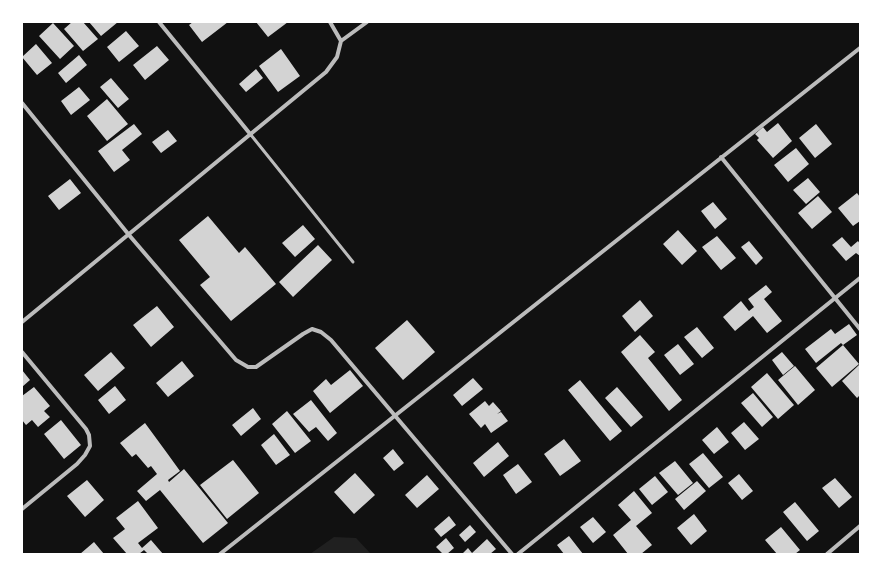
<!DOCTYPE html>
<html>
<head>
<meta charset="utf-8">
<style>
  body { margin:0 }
  #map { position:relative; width:882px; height:576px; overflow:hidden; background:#111; font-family:Cabin,sans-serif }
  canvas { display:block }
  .frame { position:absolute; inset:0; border:23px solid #fff; pointer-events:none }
</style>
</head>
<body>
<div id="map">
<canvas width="882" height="576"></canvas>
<div class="frame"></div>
</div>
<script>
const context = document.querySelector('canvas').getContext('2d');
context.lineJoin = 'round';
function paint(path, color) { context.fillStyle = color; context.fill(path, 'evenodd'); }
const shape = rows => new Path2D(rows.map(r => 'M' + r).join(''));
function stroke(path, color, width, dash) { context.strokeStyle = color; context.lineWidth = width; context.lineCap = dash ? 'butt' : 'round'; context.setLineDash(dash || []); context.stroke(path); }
paint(shape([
  [334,537,356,538,371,554,310,554]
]), '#202020');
paint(shape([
  [72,22,83,22,98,39,83,51,64,29],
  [89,22,118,22,101,36],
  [193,22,228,22,202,42,189,25],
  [256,22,288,22,268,37],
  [53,23,74,46,60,59,39,36],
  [126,31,139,46,119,62,107,47],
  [36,44,52,63,37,75,22,57],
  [157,46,169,60,145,80,133,65],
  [281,49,300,76,278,92,259,66],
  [79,55,87,65,66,83,58,73],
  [256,69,263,78,246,92,239,84],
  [111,78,129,99,118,108,100,87],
  [79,87,90,100,71,115,61,101],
  [107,99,128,124,107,141,87,116],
  [778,123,792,141,773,158,757,140,759,138,755,134,763,127,767,132],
  [134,124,142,134,122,150,130,160,114,172,98,151],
  [816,124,832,144,815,158,799,138],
  [168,130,177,141,161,153,152,142],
  [796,148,809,164,788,182,774,165],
  [808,178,820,192,806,204,793,190],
  [70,179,81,193,59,210,48,196],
  [857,193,860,197,860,221,853,226,838,208],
  [818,196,832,212,812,229,798,213],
  [713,202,727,219,715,229,701,211],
  [208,216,239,253,245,247,276,284,231,321,200,285,210,277,179,240],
  [303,225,315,239,295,257,282,243],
  [678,230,697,251,682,265,663,244],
  [717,236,736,258,721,270,702,247],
  [842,237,851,247,858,241,860,244,860,256,856,253,846,261,832,245],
  [749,241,763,258,756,265,741,247],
  [318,245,332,260,293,297,279,282],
  [766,285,772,292,764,299,782,321,767,333,753,316,735,331,723,317,741,301,749,311,754,307,748,299],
  [640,300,653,316,635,332,622,316],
  [157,306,174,327,151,347,133,325],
  [407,320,435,352,403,380,375,348],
  [849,324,857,335,843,345,841,343,816,363,805,349,831,329,835,334],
  [697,327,714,348,702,358,684,337],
  [640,335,655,352,648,358,682,400,669,411,621,352],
  [678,344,694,364,680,375,664,355],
  [843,345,859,364,832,387,816,368],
  [111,352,125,368,98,391,84,375],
  [782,352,794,366,783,375,772,360],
  [182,361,194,376,168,397,156,383],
  [859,365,860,395,857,398,842,381],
  [795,366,815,390,798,405,778,380],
  [22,370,30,380,22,387],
  [350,370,363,386,330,413,313,391,326,379,331,385],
  [767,373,794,405,778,419,751,387],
  [473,378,483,389,462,406,453,395],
  [580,380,622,431,610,441,568,390],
  [115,386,126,400,109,414,98,400],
  [34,387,50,406,44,411,50,417,38,427,32,420,26,425,22,420,22,396],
  [617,387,643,417,631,427,605,398],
  [753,393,773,417,762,427,741,403],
  [311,400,337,433,328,441,316,427,309,432,293,414],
  [485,401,489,406,493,402,501,411,497,414,501,412,508,421,491,433,485,424,481,428,469,414],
  [253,408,261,419,241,436,232,425],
  [287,411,311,441,295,453,272,424],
  [61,420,81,445,64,459,44,434],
  [744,422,759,439,745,450,731,433],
  [145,423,167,453,162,456,167,453,180,471,168,480,169,482,184,469,228,523,203,543,160,490,146,501,137,491,157,474,151,466,148,468,136,454,132,457,120,443],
  [717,427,729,442,714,454,702,440],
  [274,434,290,455,276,465,261,445],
  [564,439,581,461,560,476,544,454],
  [498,442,509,456,484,477,473,463],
  [393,449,404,463,394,471,383,458],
  [703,453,723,477,709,488,689,464],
  [233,460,259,493,227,519,200,485],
  [675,461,693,483,678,495,659,473],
  [518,464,532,482,516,494,503,475],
  [355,473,375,495,354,514,334,492],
  [739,474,753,491,742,500,728,483],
  [427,475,439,489,417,508,405,495],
  [655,476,668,492,652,505,639,489],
  [835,478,852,497,839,508,822,488],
  [87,480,104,500,85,517,67,496],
  [697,481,706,491,684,510,675,499],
  [634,491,652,513,636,526,652,545,641,554,628,554,613,535,631,520,618,505],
  [138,501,158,528,138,543,142,548,151,540,163,554,148,554,144,550,139,554,127,554,113,538,125,529,116,518],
  [795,502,819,531,807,541,783,512],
  [694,514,707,531,691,545,677,528],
  [449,516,456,525,441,537,434,529],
  [593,517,606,532,593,543,580,527],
  [470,525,476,532,465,542,459,535],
  [781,527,800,550,795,554,777,554,765,540],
  [569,536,583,554,564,554,557,545],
  [446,538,454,548,447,554,443,554,436,547],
  [487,539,496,549,490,554,462,554,468,548,472,553],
  [94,542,104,554,80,554]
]), '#d3d3d3');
stroke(shape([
  [251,135,353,262]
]), '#bcbcbc', 3);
stroke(shape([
  [159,22,251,135],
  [330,22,341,41],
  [22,103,129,235,236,360,248,367,256,367,303,334,312,329,321,332,331,340,512,554],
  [721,157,860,329],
  [22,322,326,72,337,57,341,41,367,22],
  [22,352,86,429,89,435,90,446,85,455,77,464,22,509],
  [220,554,860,48],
  [518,554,860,278],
  [827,554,860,526]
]), '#bcbcbc', 4);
</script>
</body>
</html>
